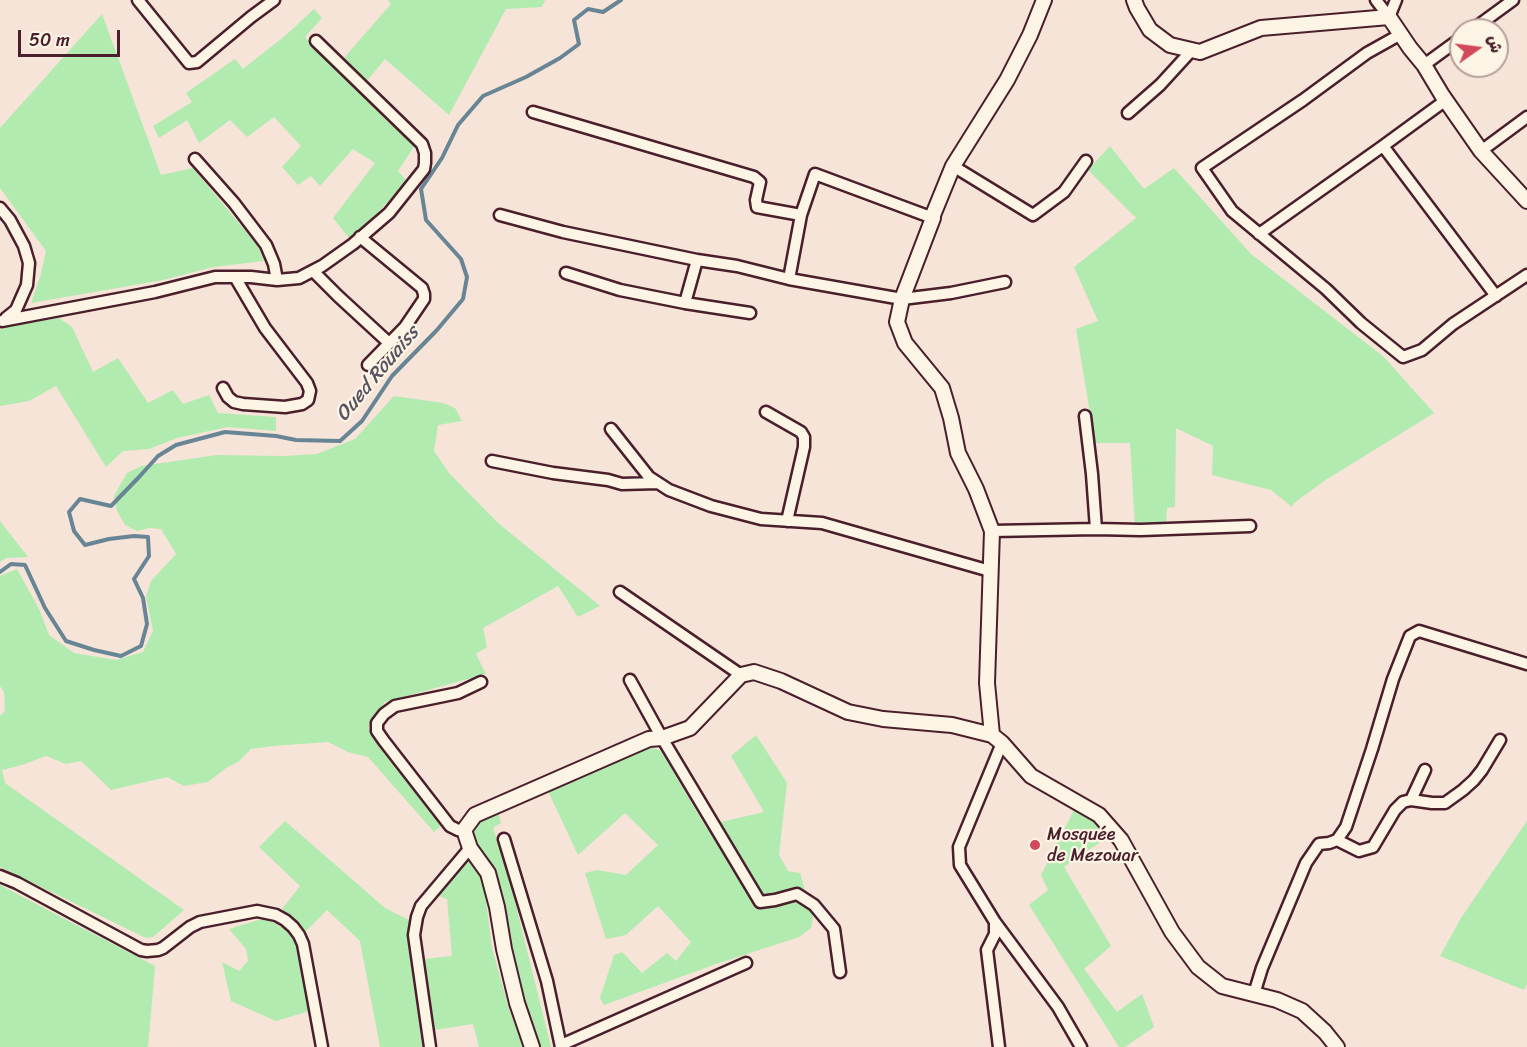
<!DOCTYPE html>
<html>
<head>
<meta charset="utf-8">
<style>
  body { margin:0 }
  #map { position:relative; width:1527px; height:1047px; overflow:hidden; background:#f5e4d7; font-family:Sriracha,"Playpen Sans Arabic",sans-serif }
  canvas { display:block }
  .north { position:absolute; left:1449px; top:18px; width:60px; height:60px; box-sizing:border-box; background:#fcf5e5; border:2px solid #b59f9b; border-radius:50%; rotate:76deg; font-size:16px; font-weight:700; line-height:24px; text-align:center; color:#4a1f2b }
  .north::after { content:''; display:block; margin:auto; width:21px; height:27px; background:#d1495b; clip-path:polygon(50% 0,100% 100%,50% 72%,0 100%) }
  .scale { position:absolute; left:18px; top:30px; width:102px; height:27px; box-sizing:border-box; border:3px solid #4a1f2b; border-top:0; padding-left:8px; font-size:18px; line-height:21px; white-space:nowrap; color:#4a1f2b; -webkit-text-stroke:4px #fcf5e5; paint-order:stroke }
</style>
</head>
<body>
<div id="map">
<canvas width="1527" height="1047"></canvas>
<div class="north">ش</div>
<div class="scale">50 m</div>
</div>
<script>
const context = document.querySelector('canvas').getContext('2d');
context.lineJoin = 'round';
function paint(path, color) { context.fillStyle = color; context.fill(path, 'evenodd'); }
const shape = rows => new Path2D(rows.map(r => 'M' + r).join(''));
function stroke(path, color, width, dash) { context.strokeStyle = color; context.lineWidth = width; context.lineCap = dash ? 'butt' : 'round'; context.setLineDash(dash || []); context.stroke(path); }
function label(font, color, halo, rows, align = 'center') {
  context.font = font + ' Sriracha,sans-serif'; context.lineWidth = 4.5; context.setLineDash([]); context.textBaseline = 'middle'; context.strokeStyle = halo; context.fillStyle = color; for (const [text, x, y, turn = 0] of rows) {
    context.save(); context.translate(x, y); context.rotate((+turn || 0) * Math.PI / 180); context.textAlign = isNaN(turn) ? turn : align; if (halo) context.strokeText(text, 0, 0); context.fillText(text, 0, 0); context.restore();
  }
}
paint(shape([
  [388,0,545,0,542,7,506,9,449,115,385,59,367,81,343,59,391,4],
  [314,9,322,18,305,37,386,120,415,145,398,171,407,181,369,222,349,238,333,218,375,163,353,149,320,186,311,176,298,185,282,167,301,146,274,117,247,137,230,120,199,143,187,120,159,138,153,126,192,102,186,93,235,59,243,69,286,35],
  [102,14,161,175,193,168,257,245,264,261,213,267,163,280,31,303,41,274,46,251,0,188,0,128],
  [1110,146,1144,189,1174,168,1251,254,1384,357,1434,413,1324,481,1294,503,1292,507,1271,490,1212,475,1213,446,1176,428,1175,507,1167,508,1166,525,1135,527,1130,443,1095,443,1076,329,1098,321,1074,267,1136,218,1088,170],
  [59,318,72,327,93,372,118,358,148,403,173,390,183,404,209,395,218,413,276,417,276,431,228,427,177,438,149,449,123,451,106,467,56,386,29,401,0,406,0,330,6,326],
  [394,396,443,403,455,408,462,421,438,425,434,451,449,473,498,523,600,606,578,617,558,586,483,628,487,647,476,654,486,674,385,702,368,728,444,823,434,832,368,757,348,752,328,742,273,746,251,749,238,762,226,768,208,782,184,786,167,777,111,790,81,761,66,764,46,756,22,765,2,770,5,783,184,910,153,937,146,938,0,867,0,716,5,711,4,692,0,686,0,576,17,569,39,609,49,635,74,653,116,660,143,652,153,631,146,596,151,581,176,554,161,529,149,528,137,531,125,525,117,511,114,496,127,473,141,466,217,455,285,456,317,454,355,439],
  [0,521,28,557,6,558,0,562],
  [756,735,787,783,779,855,788,871,800,873,813,917,811,928,799,937,716,964,604,1005,600,998,614,955,622,952,642,973,667,953,676,961,691,942,658,906,626,935,606,939,585,873,597,870,626,875,658,845,625,813,578,855,548,791,646,745,661,751,707,829,721,822,764,812,731,756],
  [498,810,501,823,493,828,505,862,551,1047,538,1047,524,1006,474,837,472,826,481,817],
  [1074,810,1094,820,1109,836,1064,867,1111,946,1084,969,1117,1012,1142,994,1154,1027,1125,1047,1119,1047,1029,905,1048,890,1041,875],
  [285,821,385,908,409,920,407,936,422,1047,380,1047,360,941,327,910,306,931,282,909,300,886,259,847],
  [1527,821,1527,984,1524,990,1440,956,1461,918],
  [469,857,483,877,492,948,509,1009,523,1047,479,1047,473,1024,434,1030,424,959,452,956,447,899,436,895],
  [0,885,155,966,148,1047,0,1047],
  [265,918,290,932,296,942,309,1011,276,1021,231,1001,222,962,239,971,248,961,246,949,229,929]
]), '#b2ebaf');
stroke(shape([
  [0,572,11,564,25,565,45,608,66,641,94,650,121,656,141,646,147,624,143,598,134,579,149,556,148,537,134,536,109,539,85,545,74,531,69,512,80,499,111,506,140,476,158,456,176,445,225,432,276,436,296,440,340,441,362,421,392,376,437,330,463,299,467,277,461,259,426,220,421,189,442,158,458,125,483,96,526,77,560,58,579,44,574,20,588,9,603,12,621,0]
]), '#688595', 4);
const minor = shape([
  [138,0,189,63,197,62,251,17,274,0],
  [1376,0,1389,17,1396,0],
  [1472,30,1513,0],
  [1401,34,1367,53,1303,100,1202,168,1232,211,1326,289,1361,323,1403,357,1422,350,1453,324,1527,275],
  [1424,65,1461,38],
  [1446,100,1383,146,1496,296],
  [533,112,754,177,760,182,756,200,757,207,801,215,789,279],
  [1128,113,1160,85,1192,50],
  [1481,151,1527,117],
  [195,159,234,203,266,245,274,264,277,280],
  [953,166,1033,215,1064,192,1086,161],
  [0,208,10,220,24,246,29,263,27,285,16,310,6,318],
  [500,215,563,232,697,260,737,266,789,279,902,299,951,293,1005,282],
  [801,215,815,174,933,218],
  [1259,234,1383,146],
  [360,237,422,288,424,294,424,299,405,327,368,365],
  [313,271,338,296,389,343],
  [566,273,620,290,685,303,750,313],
  [685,303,697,260],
  [2,321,155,292,215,277,251,277,277,280,299,278,322,266,353,244,389,213,424,169,425,163,425,153,422,144,316,41],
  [223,388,228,397,234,402,243,404,285,407,302,404,308,400,310,391,307,383,265,328,235,277],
  [766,412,801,432,804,437,804,447,787,521],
  [1085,416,1092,474,1096,529],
  [611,429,649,477,669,490,711,506,761,519,822,523,990,571],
  [492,461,553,473,608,480,622,484,657,483],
  [992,531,1096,529,1141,530,1250,526],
  [620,592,741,675],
  [630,680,662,738,760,902,775,900,797,894,814,905,834,929,840,972],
  [1411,800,1425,770],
  [464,830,458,830,450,826,384,741,377,731,377,723,384,714,395,706,458,693,481,682],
  [504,839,547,981,561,1047],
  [1337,840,1359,851,1373,847,1395,810,1403,802,1411,800,1432,803,1445,803,1463,790,1474,780,1482,770,1500,740],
  [0,876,17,883,141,950,147,951,158,950,163,948,190,927,200,922,257,911,276,915,285,920,293,927,299,935,303,944,322,1047],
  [995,922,1058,1007,1081,1047],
  [1254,994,1262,968,1306,863,1319,844,1329,843,1337,840,1346,827,1372,749,1393,679,1410,636,1419,631,1527,664],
  [561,1045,746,963],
  [430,1047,414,935,417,917,421,906,470,848],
  [999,1047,987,950,995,934,995,922,960,865,959,847,1002,743]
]);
const tertiary = shape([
  [1044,0,1030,35,1007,80,953,166,933,215,933,218,902,299,897,322,905,343,942,388,951,418,958,453,976,489,992,531,987,683,992,735,1002,743,1031,776,1099,815,1121,840,1172,932,1198,967,1222,986,1277,1000,1302,1011,1325,1032,1337,1047],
  [1134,0,1137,8,1150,30,1170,45,1200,52,1261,28,1389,17,1410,48,1424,65,1442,95,1481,151,1527,201],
  [532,1047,517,1003,504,949,497,907,488,873,470,848,464,830,475,815,649,739,662,738,690,728,741,675,754,672,781,681,848,712,883,719,952,725,992,735]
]);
stroke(minor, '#4a1f2b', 15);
stroke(tertiary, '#4a1f2b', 18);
stroke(minor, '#fcf5e5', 10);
stroke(tertiary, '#fcf5e5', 14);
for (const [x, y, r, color] of [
  [1035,845,6,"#d1495b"]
]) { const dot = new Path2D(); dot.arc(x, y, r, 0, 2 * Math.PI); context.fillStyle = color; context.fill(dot); stroke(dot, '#fcf5e5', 2); }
label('18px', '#4a1f2b', '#fcf5e5', [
  ["Mosquée",1047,835],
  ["de Mezouar",1047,856]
], 'left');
label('italic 20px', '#595260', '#fcf5e5', [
  ["Oued Rouaiss",378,374,-50]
]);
</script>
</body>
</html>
